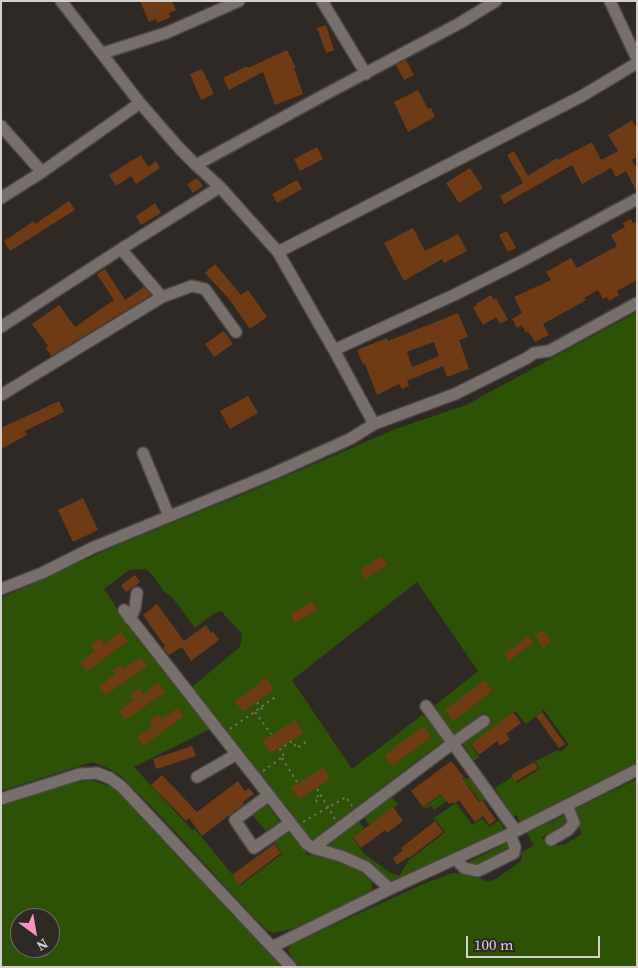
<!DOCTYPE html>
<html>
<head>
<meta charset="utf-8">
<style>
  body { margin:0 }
  #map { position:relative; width:638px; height:968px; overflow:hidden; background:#2f2925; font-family:"Source Serif 4",serif }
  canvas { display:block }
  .frame { position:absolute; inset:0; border:2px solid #d5d0ce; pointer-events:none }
  .north { position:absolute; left:10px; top:908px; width:50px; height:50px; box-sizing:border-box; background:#2f2925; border:1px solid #716c69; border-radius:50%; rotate:148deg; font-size:14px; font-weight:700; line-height:20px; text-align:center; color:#d5d0ce }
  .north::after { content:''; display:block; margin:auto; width:18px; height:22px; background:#fc8fc3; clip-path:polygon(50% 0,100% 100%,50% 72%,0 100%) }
  .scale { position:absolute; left:466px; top:936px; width:134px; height:22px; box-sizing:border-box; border:2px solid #d5d0ce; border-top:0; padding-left:6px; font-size:15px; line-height:18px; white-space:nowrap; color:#d5d0ce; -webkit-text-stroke:4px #2f2925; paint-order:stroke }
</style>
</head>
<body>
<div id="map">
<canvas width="638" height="968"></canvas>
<div class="frame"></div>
<div class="north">N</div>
<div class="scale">100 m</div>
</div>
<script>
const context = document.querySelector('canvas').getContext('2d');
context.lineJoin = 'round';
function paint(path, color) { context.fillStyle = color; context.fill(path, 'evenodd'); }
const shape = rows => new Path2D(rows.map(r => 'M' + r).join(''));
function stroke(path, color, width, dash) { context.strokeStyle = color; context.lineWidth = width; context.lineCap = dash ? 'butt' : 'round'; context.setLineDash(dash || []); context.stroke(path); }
paint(shape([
  [637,312,637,763,520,822,516,815,513,817,495,788,512,777,517,783,540,769,535,761,558,750,560,752,569,745,544,710,526,724,515,711,471,745,479,757,474,761,461,741,488,721,483,713,453,735,433,707,478,671,417,582,292,680,352,769,422,715,428,719,444,741,315,839,310,840,192,687,240,647,242,634,221,611,213,614,195,628,172,597,164,592,154,577,146,569,129,570,104,589,121,614,210,729,134,767,192,830,195,829,241,885,282,854,273,840,289,830,308,855,318,856,347,864,361,870,369,877,372,883,372,889,369,894,292,929,273,933,267,930,253,916,156,811,123,778,110,769,92,762,1,791,1,598,120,544,254,490,393,430,466,405],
  [472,776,488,798,484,802,482,799,480,801,467,784,446,799,447,801,434,810,431,806,426,809,424,807,466,777,467,779],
  [637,779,637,967,299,967,293,959,288,950,292,944,421,885,452,873,471,874,488,882,496,879,521,861,522,852,534,845,527,833,567,814,571,822,542,837,548,845,554,846,565,844,582,834,573,815,575,809],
  [90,780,110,786,127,796,288,967,1,967,1,806,68,784],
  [20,918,50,918,50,948,20,948],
  [390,796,398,804,370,825,363,816],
  [265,802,283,826,269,835,250,812],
  [456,803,472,825,482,819,489,827,499,821,505,831,391,883,357,856,324,846,358,820,364,828,353,837,363,853,391,873,399,876,409,860,445,832,434,818],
  [510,841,513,849,476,868,471,866,469,862]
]), '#2d5205');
paint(shape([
  [140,1,172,1,176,10,169,13,170,17,157,23,156,19,149,22],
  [326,25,334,50,326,53,317,28],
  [287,50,296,68,294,68,303,94,275,105,263,72,229,90,223,78,247,66,248,68],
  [406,60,414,75,404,80,396,65],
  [202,69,214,94,201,100,190,74],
  [418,90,428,109,431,108,435,117,408,132,394,102],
  [632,120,637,129,637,157,632,160,637,169,637,192,626,171,616,177,611,168,582,184,572,165,504,204,500,196,523,183,507,155,514,151,528,176,557,158,558,160,592,142,601,160,618,151,608,135],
  [317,147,323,159,300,171,294,159],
  [141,155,148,167,156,161,160,168,136,184,131,176,116,186,109,175],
  [470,168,483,188,459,203,446,183],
  [197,178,203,186,193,193,187,184],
  [297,180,302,189,277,203,272,194],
  [69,201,75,210,10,251,4,241,34,221,35,224],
  [155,203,161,213,141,225,136,216],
  [631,219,633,223,637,221,637,280,617,291,619,295,609,301,607,297,603,299,598,290,584,298,586,300,543,324,549,335,535,342,528,331,526,333,522,325,517,328,512,319,522,313,514,297,551,280,546,272,571,258,577,268,617,246,611,235,625,227,623,223],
  [413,228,425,251,458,234,467,251,444,263,442,259,404,281,384,243],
  [507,231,516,248,508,252,499,235],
  [215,264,241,295,248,290,267,317,250,329,229,299,205,273],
  [105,269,125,300,144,287,151,295,51,356,46,348,48,346,32,324,59,305,75,327,114,300,97,274],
  [491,295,494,300,496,298,508,320,500,324,496,317,483,325,473,308,477,305,476,304],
  [458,313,468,337,459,340,469,369,447,377,443,366,407,381,409,386,402,389,399,384,377,395,365,364,363,365,357,350,387,338,388,341],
  [434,342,439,356,412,367,407,352],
  [224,331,233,344,214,357,205,344],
  [248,396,258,413,230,429,220,411],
  [59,401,64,412,25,431,27,435,1,449,1,428],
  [83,498,98,530,73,542,58,510],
  [382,556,387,565,365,579,360,570],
  [135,575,140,582,126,592,121,585],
  [312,601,318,610,295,623,290,614],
  [157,604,184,641,206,625,211,633,213,632,219,639,218,641,191,661,182,647,169,655,163,648,165,646,143,615],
  [543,630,551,642,543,648,535,636],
  [121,632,128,641,87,671,80,662,95,651,90,645,100,638,104,644],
  [528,636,533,643,509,661,504,654],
  [140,657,147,666,106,695,99,686,115,675,112,670,120,665,123,669],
  [266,678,274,689,243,712,235,701],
  [485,680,492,691,453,721,445,710],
  [158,683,165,692,125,720,119,711,133,700,130,695,139,688,143,694],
  [178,708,184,716,143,746,137,737,153,726,149,720,158,714,162,719],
  [513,712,521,723,506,734,510,739,500,746,497,741,479,755,471,744],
  [542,712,565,744,559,748,536,716],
  [295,720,303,733,270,753,262,741],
  [423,726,431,737,392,766,384,756],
  [192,746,196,756,156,769,153,759],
  [451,761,464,777,462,778,479,802,482,800,496,820,489,825,483,816,475,822,459,800,453,804,452,802,449,804,441,794,423,807,411,791],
  [534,762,538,768,515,782,511,775],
  [323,767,330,779,299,799,291,788],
  [162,775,197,812,238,781,245,791,249,788,254,794,243,802,244,804,202,836,189,818,186,821,151,785],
  [393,807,403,821,387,833,385,830,361,848,353,837],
  [435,821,443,832,409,858,408,857,397,865,393,858,403,850,401,848],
  [274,844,281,853,239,885,232,875]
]), '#6e3b15');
const minor = shape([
  [61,1,140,103,180,149,196,165,220,187,278,252,334,350,374,424],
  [322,1,366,74],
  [610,1,637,59],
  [103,53,166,33,239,1],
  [1,126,42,172],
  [196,165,326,94,460,23,496,1],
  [1,198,42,172,140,103],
  [121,249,162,297],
  [278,252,582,96,637,63],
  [1,327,121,249,220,187],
  [334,350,454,295,518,263,637,199],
  [1,395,162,297,192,286,205,289,236,332],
  [143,453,169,516],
  [1,589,42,573,92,548,272,474,350,439,374,424,455,394,527,358,534,353,549,351,637,303],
  [124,610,307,844,313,848,341,856,366,867,390,889],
  [130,619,135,608,137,593],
  [426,706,516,831],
  [197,777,237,754],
  [269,795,235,820,254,848,290,823],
  [1,799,80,774,97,773,110,778,122,787,272,947,390,889,516,831,637,770],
  [551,840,568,830,574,823,567,805],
  [313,848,453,743,484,721],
  [456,859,464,868,478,871,514,853,515,847,510,834],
  [272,947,291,967]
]);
stroke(minor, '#4c4744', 14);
stroke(shape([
  [257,702,264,712],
  [255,712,271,734],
  [230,729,277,696],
  [282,758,297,782],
  [263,771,284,756,280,749,292,741,297,748,309,740],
  [317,789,335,819],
  [317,802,315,798,321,794],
  [303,822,346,797,352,806]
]), '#726c69', 2, [2.5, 4]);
stroke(minor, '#776f6b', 11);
</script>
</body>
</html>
